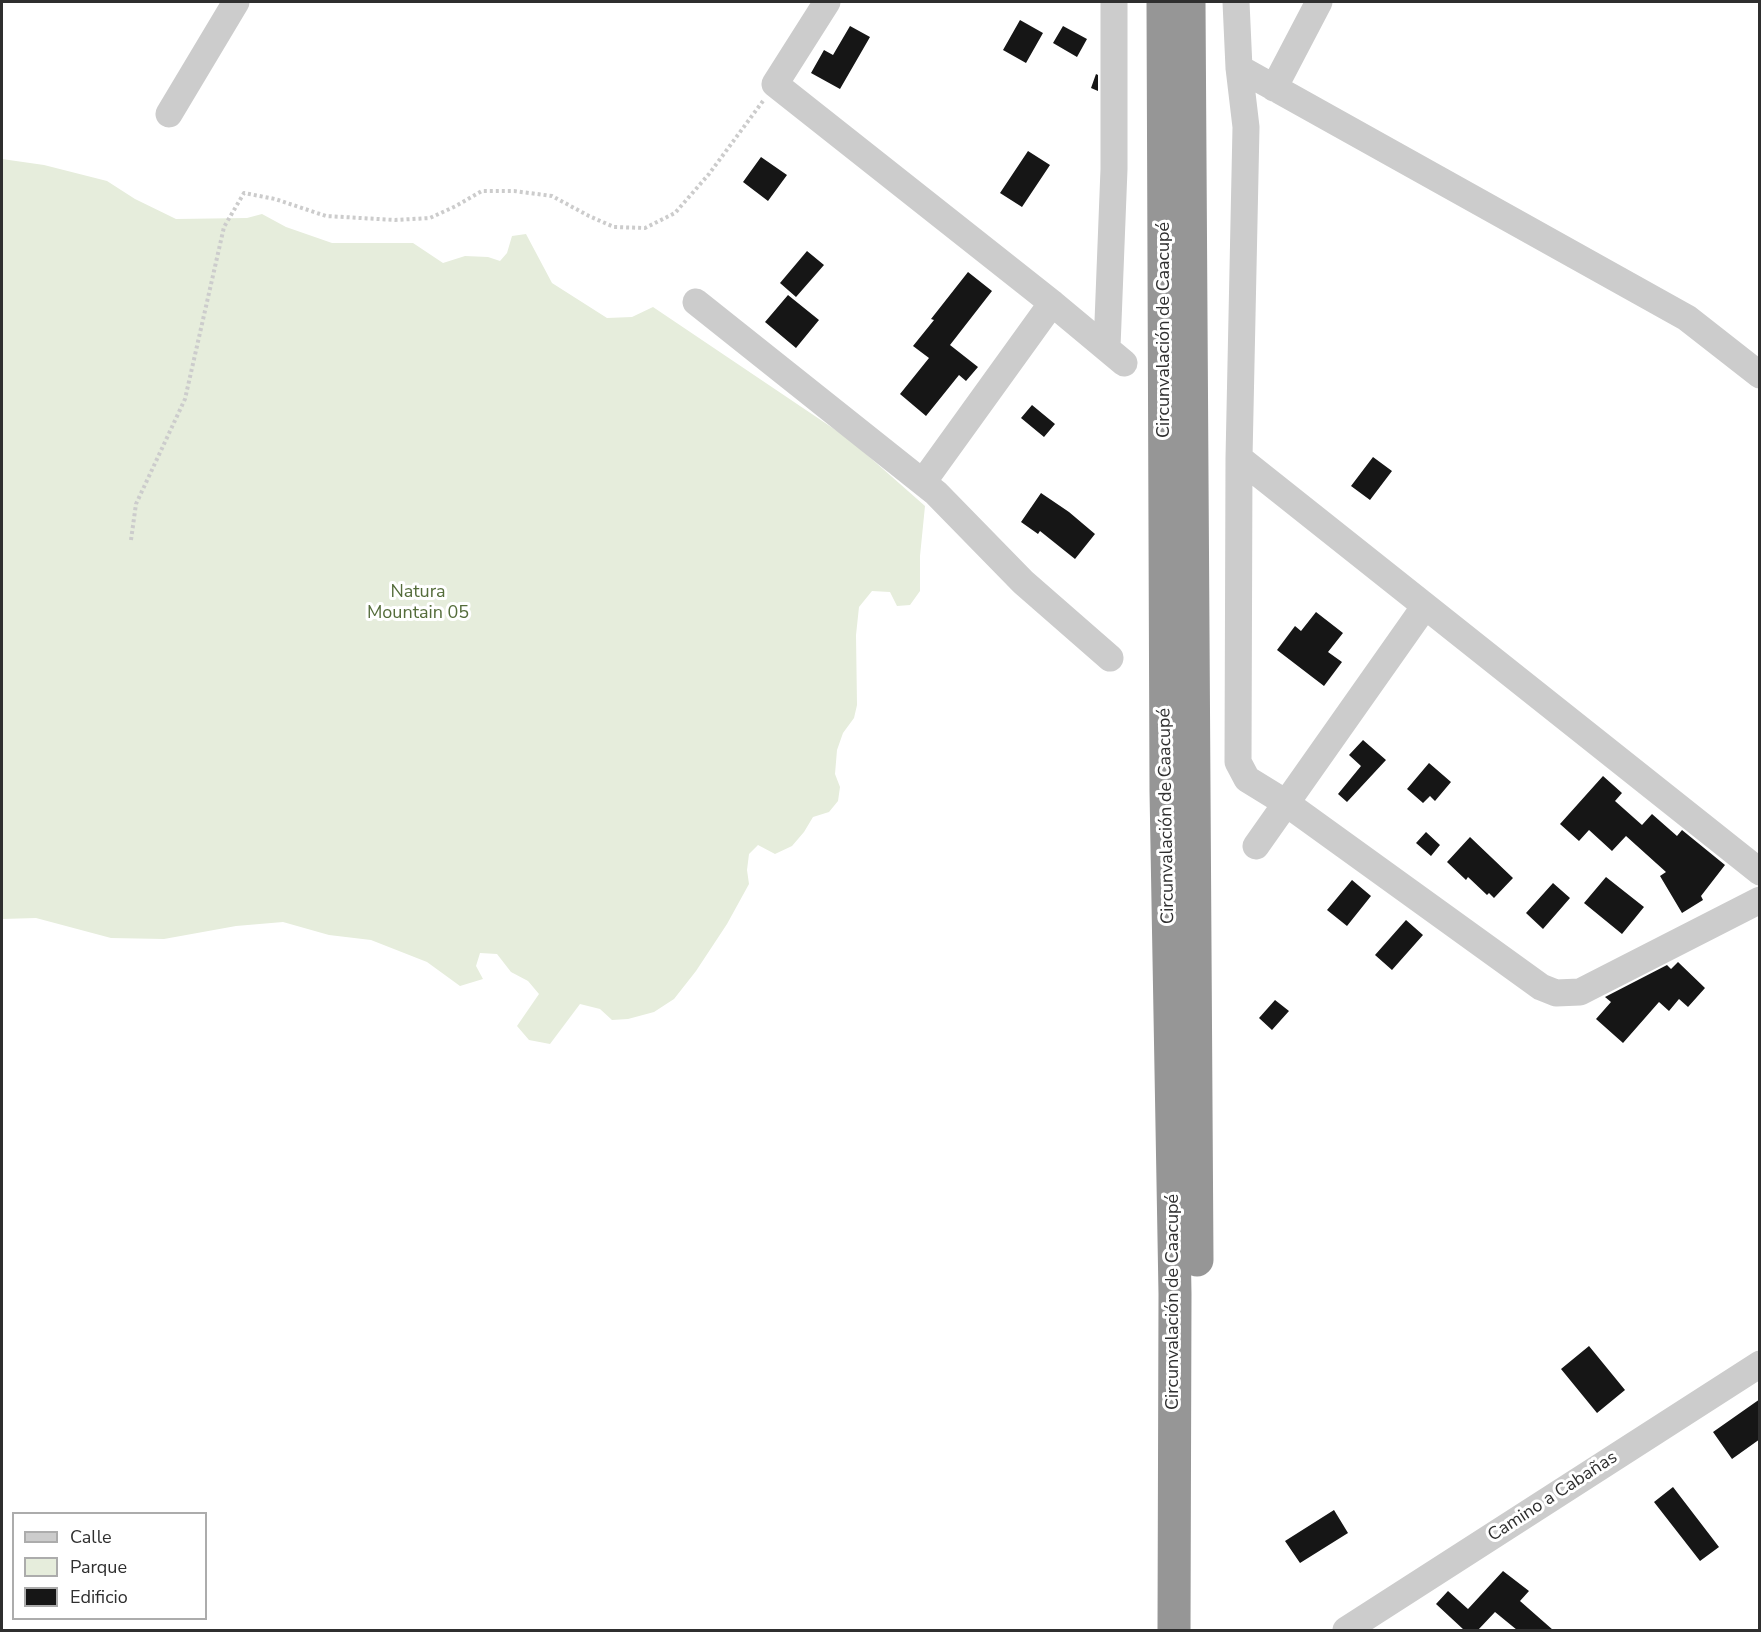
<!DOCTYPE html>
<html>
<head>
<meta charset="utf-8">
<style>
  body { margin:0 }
  #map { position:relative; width:1761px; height:1632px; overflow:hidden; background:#fff; font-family:"Nunito Sans",sans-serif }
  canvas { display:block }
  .frame { position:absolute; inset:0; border:3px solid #2f2f2f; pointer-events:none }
  .legend { position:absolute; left:12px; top:1512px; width:195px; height:108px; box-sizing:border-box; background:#fff; border:2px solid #acacac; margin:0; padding:8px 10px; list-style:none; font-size:18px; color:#2f2f2f }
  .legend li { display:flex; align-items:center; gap:12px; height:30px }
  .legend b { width:30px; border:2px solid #acacac }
</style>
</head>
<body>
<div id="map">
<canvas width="1761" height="1632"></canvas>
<div class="frame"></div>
<ul class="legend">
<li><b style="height:8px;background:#ccc"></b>Calle</li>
<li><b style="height:16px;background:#e6eddc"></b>Parque</li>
<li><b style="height:16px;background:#161616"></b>Edificio</li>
</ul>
</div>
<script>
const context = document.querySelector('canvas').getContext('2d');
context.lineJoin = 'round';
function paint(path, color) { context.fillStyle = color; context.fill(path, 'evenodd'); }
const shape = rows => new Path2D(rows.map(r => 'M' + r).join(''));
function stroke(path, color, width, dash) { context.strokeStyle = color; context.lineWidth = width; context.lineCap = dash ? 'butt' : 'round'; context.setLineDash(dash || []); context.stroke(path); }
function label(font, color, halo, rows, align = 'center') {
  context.font = font + ' "Nunito Sans",sans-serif'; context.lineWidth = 6; context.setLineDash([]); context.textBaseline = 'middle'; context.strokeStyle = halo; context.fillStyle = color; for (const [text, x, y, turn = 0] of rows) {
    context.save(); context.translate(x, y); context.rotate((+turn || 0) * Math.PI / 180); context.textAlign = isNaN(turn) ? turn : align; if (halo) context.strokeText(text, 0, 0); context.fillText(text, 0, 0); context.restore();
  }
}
paint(shape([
  [2,159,44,165,107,181,135,199,176,219,247,218,262,214,286,227,332,243,413,243,443,263,465,256,488,257,500,261,507,253,512,236,526,234,552,283,607,318,632,317,653,307,849,439,925,506,920,556,920,591,910,605,897,606,890,592,872,591,859,607,856,635,857,705,854,718,843,733,837,750,835,774,840,787,838,801,829,812,813,817,804,832,792,846,775,854,758,845,749,854,747,870,749,884,727,924,696,971,674,999,654,1012,628,1019,612,1020,600,1009,580,1004,550,1044,529,1040,517,1026,539,994,528,981,511,972,497,954,480,953,476,966,483,979,460,986,427,962,371,940,329,935,283,922,236,926,164,939,111,938,36,918,2,919]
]), '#e6eddc');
paint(shape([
  [1020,20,1043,33,1026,63,1003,50],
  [850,26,870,37,840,89,811,73,824,50,833,55],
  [1063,26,1087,39,1077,57,1053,43],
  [1096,74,1098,75,1098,91,1091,88],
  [1028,151,1050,165,1022,207,1000,193],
  [761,157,787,175,768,201,743,182],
  [807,251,824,265,796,297,780,283],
  [968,272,992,291,950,345,978,367,966,381,959,375,926,416,900,394,929,358,913,346,934,320,931,319],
  [788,295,819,320,796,348,765,322],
  [1032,405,1055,424,1044,437,1021,418],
  [1373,457,1392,471,1370,500,1351,486],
  [1041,493,1069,512,1095,534,1075,559,1040,531,1038,534,1021,522],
  [1316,612,1343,633,1328,652,1342,662,1324,686,1277,650,1295,626,1301,631],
  [1363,740,1386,760,1347,802,1338,794,1361,766,1349,755],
  [1429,763,1451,782,1435,801,1430,796,1423,803,1407,789],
  [1603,776,1622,793,1615,801,1642,825,1652,814,1677,836,1682,830,1725,865,1701,896,1703,900,1682,913,1660,876,1666,872,1626,836,1612,851,1589,830,1579,841,1560,824],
  [1426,832,1440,845,1431,856,1416,843],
  [1470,837,1513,878,1494,898,1489,893,1487,895,1468,877,1466,880,1447,862],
  [1606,877,1644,907,1622,934,1584,903],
  [1352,880,1371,896,1347,926,1327,910],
  [1553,883,1570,898,1543,929,1526,913],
  [1406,920,1423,935,1392,970,1375,955],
  [1678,962,1705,988,1688,1007,1679,999,1669,1011,1659,1002,1623,1043,1596,1019,1611,1002,1605,997,1667,965,1671,969],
  [1275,1000,1289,1011,1272,1030,1259,1018],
  [1589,1346,1625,1390,1597,1413,1561,1369],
  [1760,1399,1760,1439,1732,1459,1713,1432],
  [1673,1487,1719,1547,1700,1561,1654,1502],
  [1334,1510,1348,1533,1300,1563,1285,1541],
  [1503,1571,1529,1591,1520,1601,1553,1630,1517,1630,1495,1612,1478,1630,1464,1630,1436,1604,1448,1591,1468,1609]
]), '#161616');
stroke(shape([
  [131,540,136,504,185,399,224,227,244,193,275,199,326,216,395,220,430,218,456,206,482,191,514,191,552,196,589,216,614,227,645,228,675,213,709,174,763,101]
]), '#ccc', 4, [3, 3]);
stroke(shape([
  [827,2,775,84,1052,303,1124,363],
  [1236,2,1239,68,1246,127,1239,458,1238,762,1247,779,1286,803,1541,987,1556,993,1580,992,1760,900],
  [1239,68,1687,318,1760,375],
  [1274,88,1319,2],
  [169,114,236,2],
  [696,302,936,493,1023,582,1110,658],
  [1107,347,1114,169,1114,2],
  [1239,458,1760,872],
  [923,482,1052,303],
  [1256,846,1425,606],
  [1346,1630,1760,1364]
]), '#ccc', 27);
stroke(shape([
  [1163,2,1166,791,1175,1294,1174,1630],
  [1189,2,1197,1260]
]), '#969696', 33);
label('18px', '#2f2f2f', '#fff', [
  ["Circunvalación de Caacupé",1165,330,-90],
  ["Circunvalación de Caacupé",1167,816,-91],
  ["Circunvalación de Caacupé",1174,1302,-90],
  ["Camino a Cabañas",1553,1497,-33]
]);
label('18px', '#546c3a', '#fff', [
  ["Natura",418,593],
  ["Mountain 05",418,614]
]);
</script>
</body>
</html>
